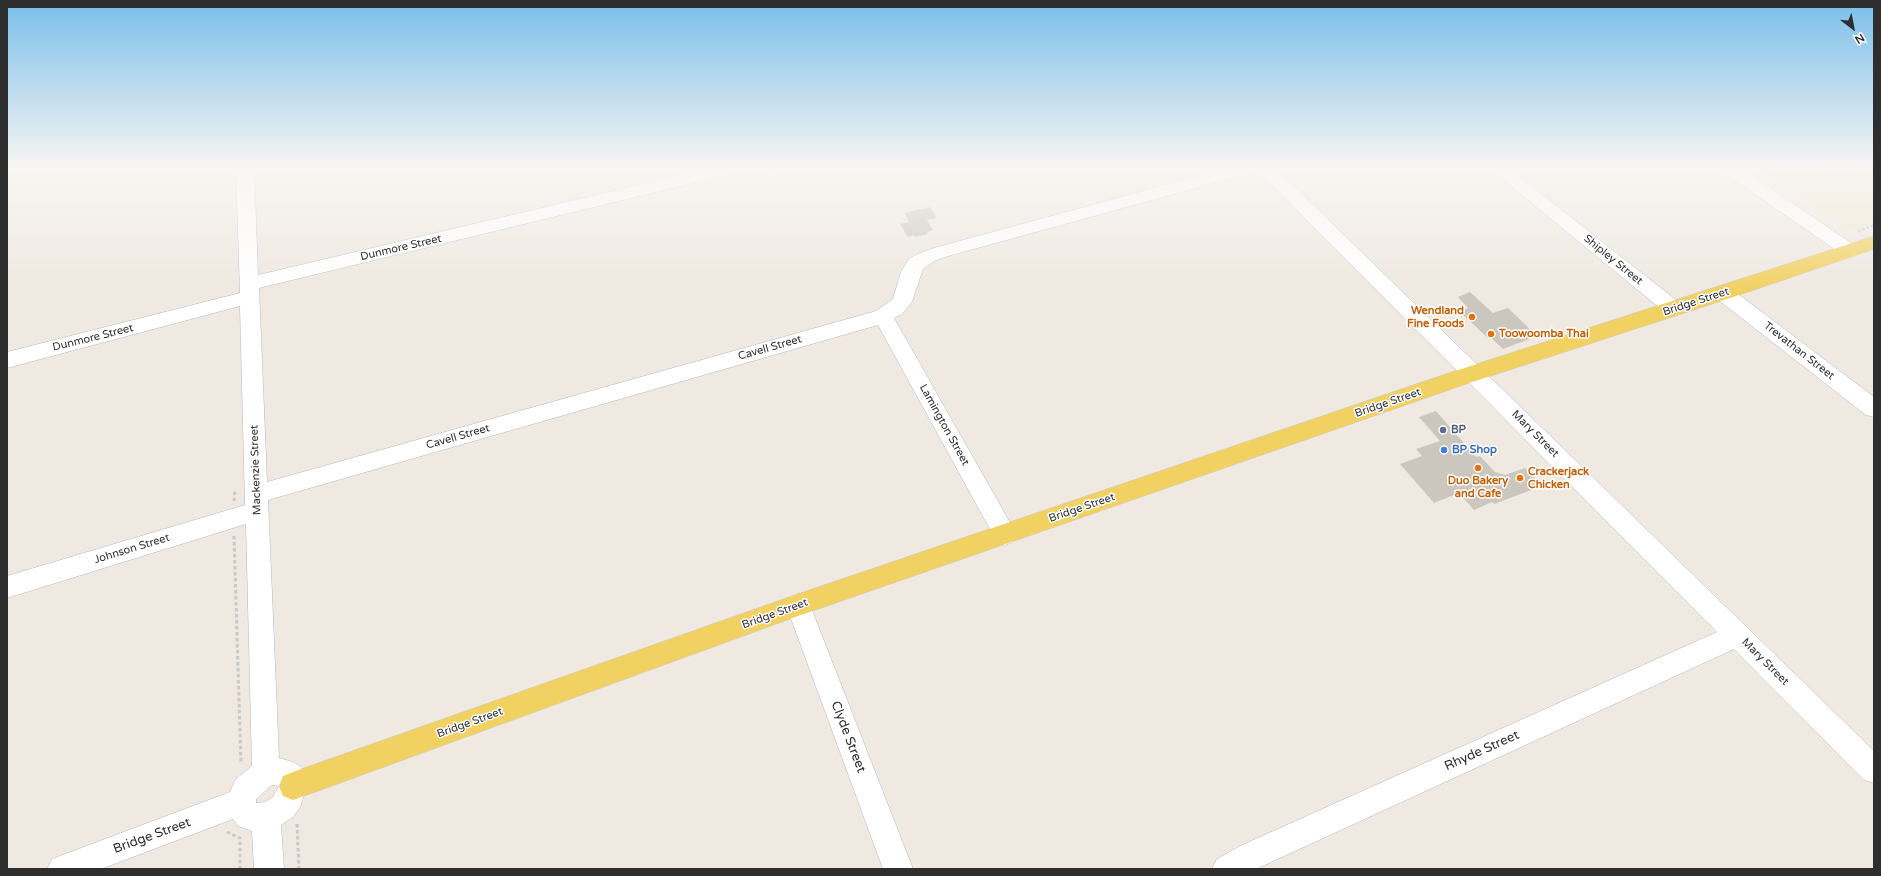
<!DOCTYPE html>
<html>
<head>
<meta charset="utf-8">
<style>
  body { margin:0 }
  #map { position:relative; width:1881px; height:876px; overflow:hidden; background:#efe9e1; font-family:"Varela Round",sans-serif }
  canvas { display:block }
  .frame { position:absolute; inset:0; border:8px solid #2e2e2e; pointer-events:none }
  .north { position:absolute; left:1833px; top:8px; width:40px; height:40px; -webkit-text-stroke:3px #fff; paint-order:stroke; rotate:148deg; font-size:11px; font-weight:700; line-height:16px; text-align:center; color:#2e2e2e }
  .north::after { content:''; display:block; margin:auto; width:14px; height:18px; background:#2e2e2e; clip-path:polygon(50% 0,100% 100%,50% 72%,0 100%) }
</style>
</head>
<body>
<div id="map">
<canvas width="1881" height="876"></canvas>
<div class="frame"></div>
<div class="north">N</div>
</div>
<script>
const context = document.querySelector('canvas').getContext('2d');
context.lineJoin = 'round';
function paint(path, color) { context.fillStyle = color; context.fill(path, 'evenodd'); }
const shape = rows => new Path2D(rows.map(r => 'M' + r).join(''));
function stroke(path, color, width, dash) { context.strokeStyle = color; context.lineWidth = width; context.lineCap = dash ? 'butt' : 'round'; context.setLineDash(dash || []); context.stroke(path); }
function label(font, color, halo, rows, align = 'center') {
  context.font = font + ' "Varela Round",sans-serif'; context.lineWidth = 3; context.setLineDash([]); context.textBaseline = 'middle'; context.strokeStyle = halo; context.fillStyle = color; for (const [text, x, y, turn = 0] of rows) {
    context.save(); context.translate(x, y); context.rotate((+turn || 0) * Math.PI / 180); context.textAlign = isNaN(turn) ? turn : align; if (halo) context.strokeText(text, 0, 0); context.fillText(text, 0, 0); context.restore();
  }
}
paint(shape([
  [1754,167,1874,167,1874,222,1853,230,1848,229]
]), '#f0e6d1');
paint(shape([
  [930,207,937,218,927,220,933,230,927,232,928,234,915,237,914,235,908,237,900,224,909,222,904,213],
  [1470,292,1493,313,1508,308,1537,336,1503,349,1490,337,1488,338,1460,312,1468,308,1458,297],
  [1436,411,1476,457,1480,456,1495,472,1505,475,1525,468,1542,486,1494,504,1492,502,1474,510,1459,493,1434,503,1400,464,1422,456,1416,449,1440,441,1419,417]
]), '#cbc7bf');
const minor = shape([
  [236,167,254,167,258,275,715,167,747,167,745,171,739,172,259,288,267,482,876,311,893,299,901,272,909,259,920,253,934,248,1231,167,1274,167,1874,751,1874,783,1864,780,1734,649,1256,869,1212,869,1217,859,1240,846,1717,632,1258,171,948,256,934,261,923,269,912,302,902,314,894,318,1017,535,1013,542,1005,545,997,542,878,325,268,500,279,758,293,762,301,767,307,786,300,807,293,817,281,825,284,869,254,869,252,831,238,826,233,819,101,869,47,869,52,859,230,792,235,780,252,766,246,524,7,598,7,576,245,505,240,306,7,368,7,352,240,293,236,167],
  [272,785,279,786,273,797,265,802,256,803,256,799,272,785],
  [1488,167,1507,167,1681,304,1684,309,1681,314,1674,316,1667,314,1488,167],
  [1719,167,1739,167,1857,247,1859,251,1857,255,1850,257,1843,255,1721,171,1719,167],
  [1723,286,1730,288,1874,397,1874,417,1866,415,1716,298,1713,293,1716,288,1723,286],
  [798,594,807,597,810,605,913,869,883,869,786,605,789,597,798,594]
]);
const major = shape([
  [1874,236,1874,249,1730,298,1463,385,798,616,293,800,283,796,279,786,283,776,293,772,798,594,1449,373,1874,236]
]);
stroke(minor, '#b4b7c1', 1);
stroke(major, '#c9c9c9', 1);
stroke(shape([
  [1787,167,1789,168],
  [1818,167,1840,175,1874,169],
  [751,175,784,167],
  [1294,176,1320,167],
  [1858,231,1874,225]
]), '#c9c9c9', 2.5, [2.5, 2]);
stroke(shape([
  [234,501,235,490],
  [234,536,241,764],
  [297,824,299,869],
  [227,832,240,838,240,869]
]), '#c9c9c9', 3, [3.5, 2.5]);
paint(minor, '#fff');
paint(major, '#f2d163');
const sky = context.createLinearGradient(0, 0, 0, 290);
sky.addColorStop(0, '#7abfeb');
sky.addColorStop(0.58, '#f8f5f2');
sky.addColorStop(1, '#f8f5f200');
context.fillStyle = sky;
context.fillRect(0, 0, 1881, 290);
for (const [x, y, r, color] of [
  [1472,317,4,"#e8710a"],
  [1491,334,4,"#e8710a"],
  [1443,430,4,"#5c6f8a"],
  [1444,450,4,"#3f7fe0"],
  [1478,468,4,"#e8710a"],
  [1520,478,4,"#e8710a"]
]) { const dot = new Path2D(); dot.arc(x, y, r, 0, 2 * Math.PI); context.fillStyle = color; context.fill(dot); stroke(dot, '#fff', 1.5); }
label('11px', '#2e2e2e', '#fff', [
  ["Dunmore Street",401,248,-13],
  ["Shipley Street",1613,260,39],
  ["Bridge Street",1696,302,-18],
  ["Dunmore Street",93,338,-14],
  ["Cavell Street",770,348,-16],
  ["Trevathan Street",1799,351,38],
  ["Bridge Street",1388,403,-19],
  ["Lamington Street",944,425,61],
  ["Mary Street",1535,434,45],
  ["Cavell Street",458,437,-16],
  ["Mackenzie Street",256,470,-92],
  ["Bridge Street",1082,508,-19],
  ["Johnson Street",132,549,-17],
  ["Bridge Street",775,614,-20],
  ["Mary Street",1765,662,45],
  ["Bridge Street",470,723,-20]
]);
label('bold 11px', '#c56008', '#fff', [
  ["Wendland",1464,311,"right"],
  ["Fine Foods",1464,324,"right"],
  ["Toowoomba Thai",1499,334],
  ["Crackerjack",1528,472],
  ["Chicken",1528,485],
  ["Duo Bakery",1478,481,"center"],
  ["and Cafe",1478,494,"center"]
], 'left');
label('bold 11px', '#4e5e75', '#fff', [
  ["BP",1451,430]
], 'left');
label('bold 11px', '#366cbe', '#fff', [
  ["BP Shop",1452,450]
], 'left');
label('13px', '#2e2e2e', '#fff', [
  ["Clyde Street",848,737,69],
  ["Rhyde Street",1482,751,-24],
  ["Bridge Street",152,836,-20]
]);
</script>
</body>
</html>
